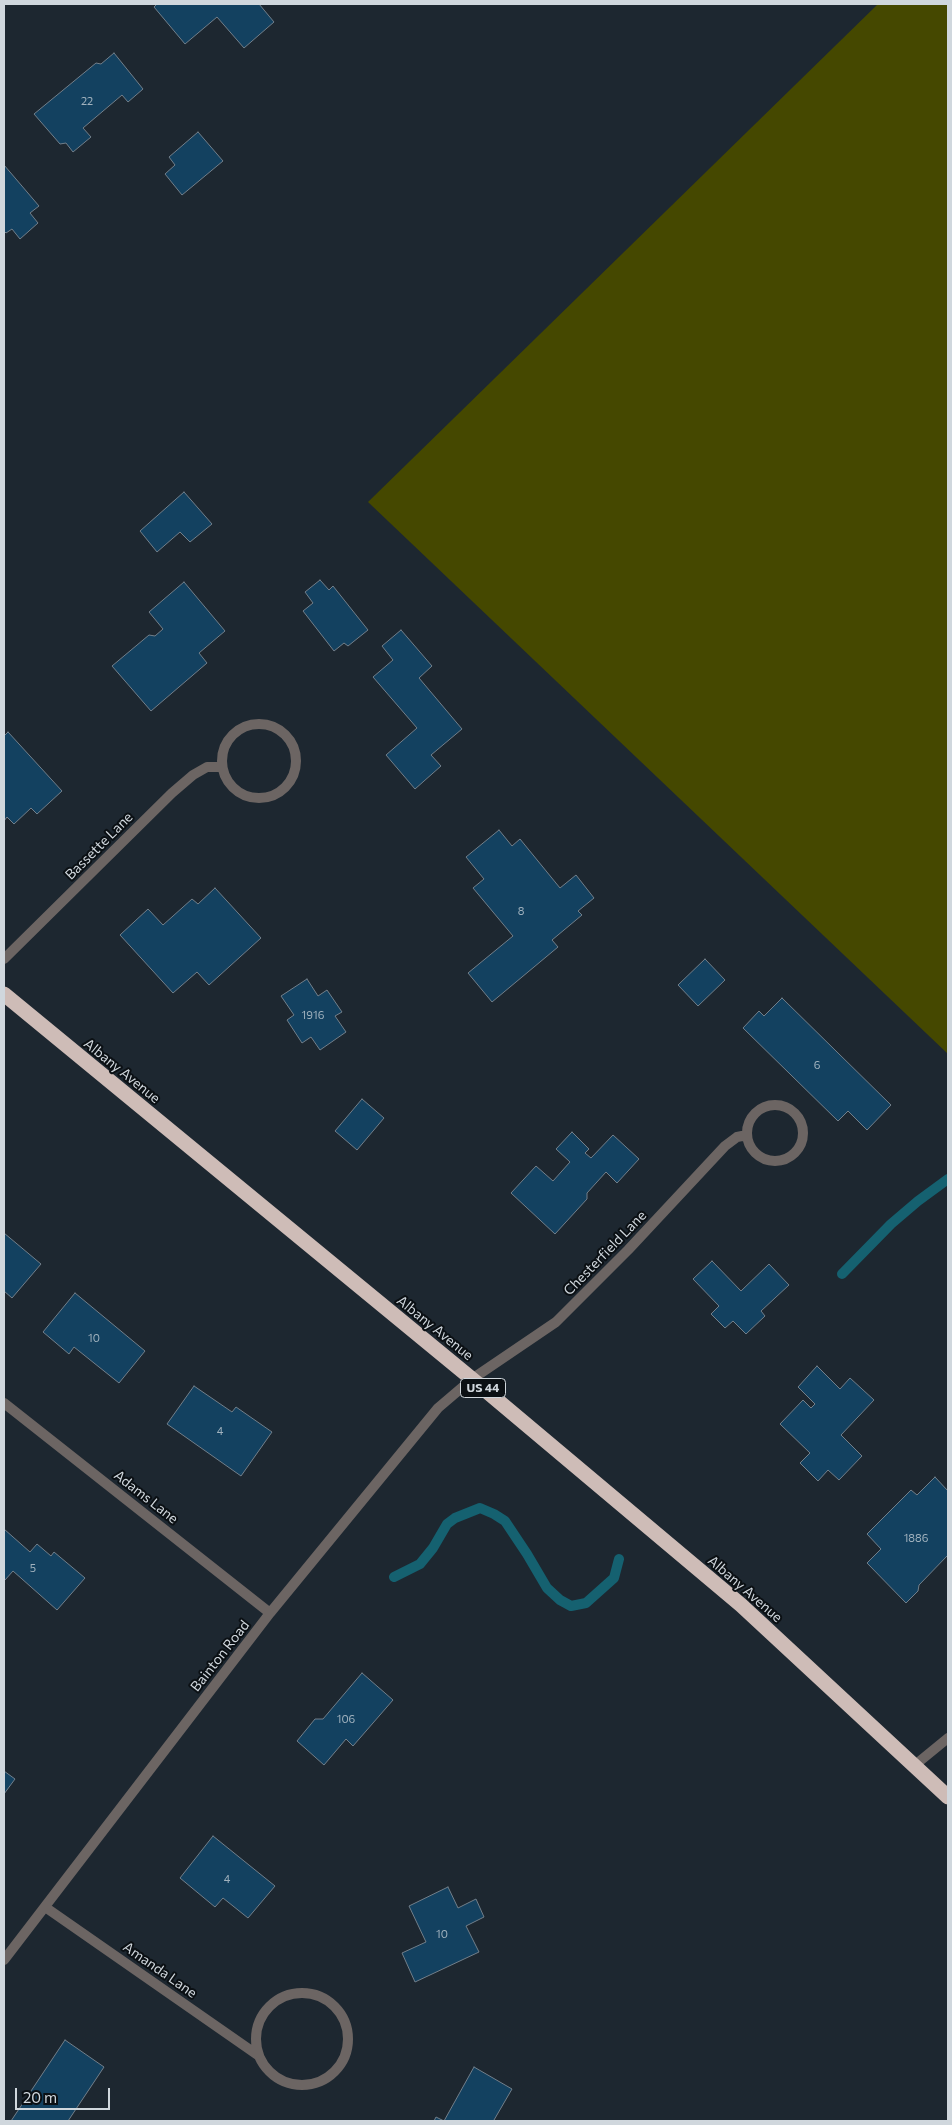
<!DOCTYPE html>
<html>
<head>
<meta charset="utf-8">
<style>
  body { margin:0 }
  #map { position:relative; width:952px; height:2125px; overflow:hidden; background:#1d2730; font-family:Commissioner,sans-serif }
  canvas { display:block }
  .frame { position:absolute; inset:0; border:5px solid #d0d7dd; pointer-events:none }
  .scale { position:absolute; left:15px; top:2088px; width:95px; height:22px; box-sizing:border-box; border:2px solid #d0d7dd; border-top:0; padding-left:6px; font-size:15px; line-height:18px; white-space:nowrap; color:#d0d7dd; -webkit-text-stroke:4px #0b1014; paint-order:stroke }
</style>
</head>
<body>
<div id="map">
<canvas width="952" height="2125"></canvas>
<div class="frame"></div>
<div class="scale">20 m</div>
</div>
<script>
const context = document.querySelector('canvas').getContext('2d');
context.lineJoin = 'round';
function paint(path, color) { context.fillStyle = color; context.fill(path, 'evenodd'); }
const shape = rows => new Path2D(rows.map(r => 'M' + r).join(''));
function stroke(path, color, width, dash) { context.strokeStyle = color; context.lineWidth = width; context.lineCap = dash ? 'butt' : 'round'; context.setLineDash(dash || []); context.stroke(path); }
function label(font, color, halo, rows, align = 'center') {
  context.font = font + ' Commissioner,sans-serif'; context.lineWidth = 4; context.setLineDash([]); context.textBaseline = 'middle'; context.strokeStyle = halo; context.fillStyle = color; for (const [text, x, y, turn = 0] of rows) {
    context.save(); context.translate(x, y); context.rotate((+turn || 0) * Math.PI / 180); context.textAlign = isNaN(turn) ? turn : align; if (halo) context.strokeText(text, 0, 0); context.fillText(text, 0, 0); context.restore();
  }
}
paint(shape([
  [878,4,948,4,948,1054,368,502]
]), '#454800');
stroke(shape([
  [842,1274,891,1224,918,1201,948,1179],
  [394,1577,420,1564,433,1548,447,1524,455,1518,480,1508,494,1514,505,1521,527,1554,547,1588,560,1600,571,1606,586,1603,614,1578,619,1559]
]), '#156170', 10);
const building = shape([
  [157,4,259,4,274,22,244,48,217,17,185,44,154,7,157,4],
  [114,53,143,89,128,102,122,95,83,128,91,137,73,152,66,143,60,144,34,114,96,63,101,64,114,53],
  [198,132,223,161,182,195,165,174,175,165,169,157,198,132],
  [4,165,39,206,30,213,38,223,20,239,12,229,6,233,4,231,4,165],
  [184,492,212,524,190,542,180,532,157,552,140,531,184,492],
  [320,580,329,590,333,586,368,630,348,646,344,643,334,651,303,611,313,603,305,592,320,580],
  [184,582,225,631,199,653,207,663,151,711,112,666,149,635,155,636,163,629,149,612,184,582],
  [401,630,432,666,419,678,462,729,431,755,441,766,415,789,386,755,417,728,373,677,393,660,382,646,401,630],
  [8,732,62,791,37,814,31,808,14,824,7,817,4,821,4,736,8,732],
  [499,830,512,846,520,839,560,888,576,875,594,898,578,911,582,915,552,940,558,947,492,1002,468,973,513,936,473,888,484,879,466,857,499,830],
  [215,888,261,938,209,985,197,972,173,993,120,935,148,909,163,925,192,899,198,904,215,888],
  [705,959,725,980,698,1006,678,985,705,959],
  [307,979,318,996,327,990,342,1012,335,1016,346,1032,320,1050,311,1037,302,1043,287,1020,294,1015,281,996,307,979],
  [782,998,891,1105,867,1130,848,1111,838,1121,743,1028,759,1011,764,1016,782,998],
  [362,1099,384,1118,357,1150,335,1131,362,1099],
  [572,1132,589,1149,585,1153,591,1158,613,1135,639,1159,617,1183,606,1172,587,1193,587,1199,555,1234,511,1193,536,1166,553,1181,570,1162,556,1149,572,1132],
  [4,1233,41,1264,12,1298,4,1291,4,1233],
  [712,1261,741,1291,769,1264,789,1285,761,1311,765,1316,746,1334,733,1321,725,1328,711,1314,719,1306,693,1279,712,1261],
  [75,1293,145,1351,119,1383,74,1347,69,1354,43,1332,75,1293],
  [817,1366,840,1389,850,1378,874,1400,841,1435,862,1456,839,1480,828,1470,818,1481,800,1463,810,1453,780,1424,803,1400,811,1408,815,1404,798,1387,817,1366],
  [194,1386,232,1412,236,1407,272,1432,241,1476,167,1424,194,1386],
  [935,1477,948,1491,948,1555,919,1585,918,1591,906,1603,867,1563,881,1549,867,1534,911,1490,917,1495,935,1477],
  [4,1529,30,1552,37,1544,51,1556,54,1552,85,1578,57,1610,13,1571,5,1580,4,1579,4,1529],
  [362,1673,393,1700,353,1746,346,1739,324,1765,297,1741,315,1719,323,1719,362,1673],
  [4,1771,15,1779,4,1794,4,1771],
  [213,1836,275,1886,248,1918,223,1898,215,1907,180,1878,213,1836],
  [448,1887,458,1908,476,1899,484,1917,466,1926,479,1952,415,1982,402,1953,426,1942,409,1906,448,1887],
  [65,2040,104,2067,68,2121,11,2121,65,2040],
  [474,2067,512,2089,494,2120,495,2121,434,2121,436,2117,444,2121,474,2067]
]);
paint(building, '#134160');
stroke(building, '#727f8a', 1);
stroke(shape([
  '222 761a37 37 0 1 1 74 0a37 37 0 1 1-74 0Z',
  [4,959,172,793,193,775,207,767,222,767],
  '747 1133a28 28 0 1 1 56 0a28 28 0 1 1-56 0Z',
  [4,1403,270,1613],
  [915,1765,948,1738],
  [45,1907,259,2056],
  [4,1960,270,1613,438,1408,472,1379,556,1322,628,1250,725,1146,737,1137,747,1135],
  '256 2039a46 46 0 1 1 92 0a46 46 0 1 1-92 0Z'
]), '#6c6563', 10);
stroke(shape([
  [4,994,472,1379,741,1605,948,1797]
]), '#cebcb7', 15);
label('11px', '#a1b2be', null, [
  ["22",87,101],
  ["8",521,911],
  ["1916",313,1015],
  ["6",817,1065],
  ["10",94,1338],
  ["4",220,1431],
  ["1886",916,1538],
  ["5",33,1568],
  ["106",346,1719],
  ["4",227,1879],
  ["10",442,1934]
]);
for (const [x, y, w] of [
  [483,1388,45]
]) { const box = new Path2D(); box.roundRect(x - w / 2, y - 9.5, w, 19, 4); context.fillStyle = '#0b1014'; context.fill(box); stroke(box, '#d0d7dd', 1); }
label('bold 12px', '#d0d7dd', null, [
  ["US 44",483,1388]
]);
label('14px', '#d0d7dd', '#0b1014', [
  ["Bassette Lane",99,846,-45],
  ["Albany Avenue",122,1071,39],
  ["Chesterfield Lane",605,1253,-46],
  ["Albany Avenue",435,1328,39],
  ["Adams Lane",146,1497,38],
  ["Albany Avenue",745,1589,41],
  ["Bainton Road",220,1656,-52],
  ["Amanda Lane",160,1970,35]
]);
</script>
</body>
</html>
